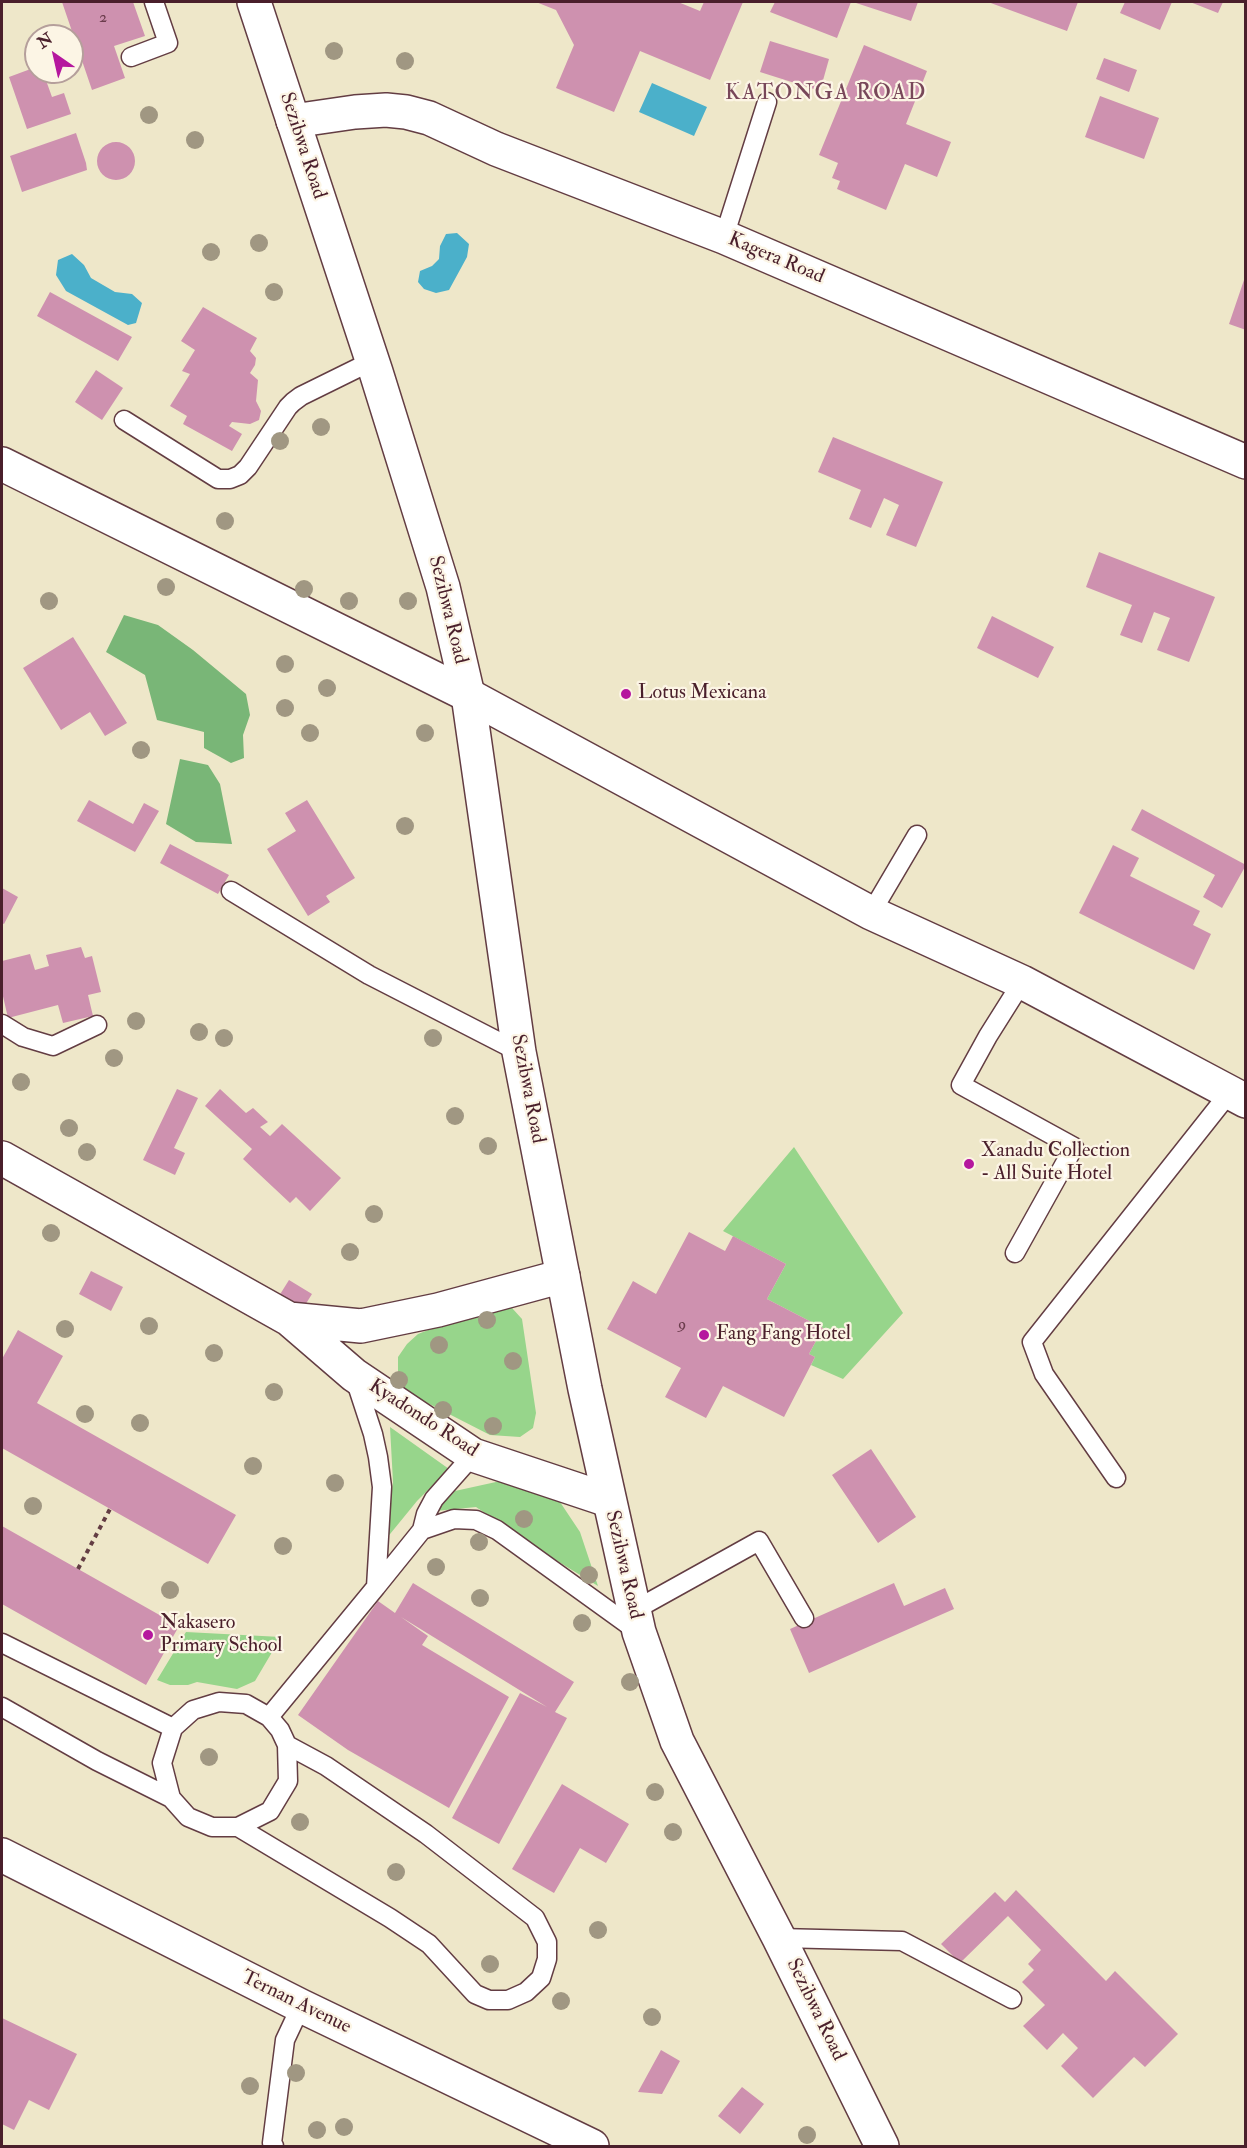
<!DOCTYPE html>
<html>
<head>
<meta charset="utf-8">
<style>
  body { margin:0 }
  #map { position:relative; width:1247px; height:2148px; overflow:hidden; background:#eee7c9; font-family:"IM FELL Double Pica",serif }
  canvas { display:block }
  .frame { position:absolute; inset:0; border:3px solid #4a1f2b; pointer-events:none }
  .north { position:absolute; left:24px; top:24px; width:60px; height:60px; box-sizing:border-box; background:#fcf5e5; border:2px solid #b59f9b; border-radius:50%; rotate:326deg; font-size:16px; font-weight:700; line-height:24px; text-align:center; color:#4a1f2b }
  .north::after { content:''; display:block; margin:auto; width:21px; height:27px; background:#b5179e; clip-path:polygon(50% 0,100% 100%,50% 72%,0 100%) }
</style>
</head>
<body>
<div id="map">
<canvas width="1247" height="2148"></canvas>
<div class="frame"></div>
<div class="north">N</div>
</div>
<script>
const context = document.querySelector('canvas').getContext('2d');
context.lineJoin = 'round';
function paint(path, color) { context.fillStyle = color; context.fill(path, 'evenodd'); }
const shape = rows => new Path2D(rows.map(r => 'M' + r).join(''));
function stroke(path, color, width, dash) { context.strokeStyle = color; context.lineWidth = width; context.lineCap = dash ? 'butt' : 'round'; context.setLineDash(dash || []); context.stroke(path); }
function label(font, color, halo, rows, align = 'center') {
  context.font = font + ' "IM FELL Double Pica",serif'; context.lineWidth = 4.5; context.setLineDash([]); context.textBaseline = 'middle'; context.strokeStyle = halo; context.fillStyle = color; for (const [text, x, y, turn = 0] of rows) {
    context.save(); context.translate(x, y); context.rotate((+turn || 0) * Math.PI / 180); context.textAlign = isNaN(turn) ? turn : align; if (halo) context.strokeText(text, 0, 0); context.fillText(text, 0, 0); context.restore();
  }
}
paint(shape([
  [794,1147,903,1313,843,1379,811,1365,815,1357,809,1354,823,1328,767,1299,786,1264,723,1231],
  [495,1304,512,1308,522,1319,536,1413,533,1428,520,1437,490,1435,408,1393,398,1383,398,1357,407,1344,418,1334],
  [390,1427,449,1469,417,1501,386,1539,393,1482],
  [505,1480,558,1499,580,1532,598,1586,541,1551,476,1507,436,1511,455,1491],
  [186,1632,281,1637,255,1681,237,1689,197,1682,188,1685,170,1685,157,1680]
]), '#97d58b');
paint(shape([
  [124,615,158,625,193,650,246,694,250,715,243,735,244,758,231,763,204,748,204,732,157,720,145,675,106,652],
  [180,759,208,765,220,784,232,844,196,842,166,824]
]), '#79b677');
paint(shape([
  [652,83,707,107,694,136,639,112],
  [457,233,469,244,467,257,449,290,436,293,424,289,418,282,420,271,432,266,439,259,440,246,446,234],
  [72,254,84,265,91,278,115,292,132,294,142,303,136,323,128,325,66,291,56,275,58,260]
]), '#4bb0ca');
paint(shape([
  [62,2,133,2,145,36,114,46,125,78,92,90],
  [536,2,678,2,700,11,704,2,743,2,710,80,640,51,614,112,556,88,574,45,556,10],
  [775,2,851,2,837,38,770,12],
  [853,2,918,2,911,21],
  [988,2,1078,2,1067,31],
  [1125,2,1172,2,1160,30,1120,13],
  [1190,2,1223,2,1218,13],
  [770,41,829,59,820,91,760,72],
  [864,45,927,71,906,124,951,142,937,177,905,164,886,210,837,189,840,181,832,178,838,163,819,155],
  [1104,58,1137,70,1129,92,1096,79],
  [36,67,36,72,43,72,52,97,64,93,71,114,27,129,9,77],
  [1100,96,1159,118,1144,159,1085,137],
  [76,133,86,163,87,170,22,192,10,156],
  '97 161a19 19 0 1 1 38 0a19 19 0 1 1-38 0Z',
  [1245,277,1246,277,1246,330,1229,324],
  [50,292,132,337,118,361,37,316],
  [203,307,257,338,250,351,256,358,255,365,250,373,258,380,256,401,261,411,259,420,250,424,232,422,229,426,242,434,232,451,183,424,187,416,170,406,190,374,182,371,195,350,181,341],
  [96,370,123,388,102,420,75,402],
  [833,437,943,482,916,547,886,535,899,505,884,498,871,528,849,519,861,490,818,472],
  [1099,552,1215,597,1189,662,1157,650,1170,618,1154,612,1142,643,1120,635,1132,605,1086,587],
  [992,616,1054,647,1038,678,977,648],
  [73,637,127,723,105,736,90,712,61,730,23,668],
  [89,800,133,824,144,803,159,811,135,852,77,821],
  [307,800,355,878,326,896,330,902,308,916,267,849,296,831,285,813],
  [1142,809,1246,865,1222,908,1203,897,1215,875,1131,830],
  [170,844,229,875,218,894,160,863],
  [1113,845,1139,858,1130,876,1200,911,1193,925,1211,934,1194,970,1079,913],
  [2,888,18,897,4,924,2,923],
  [81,947,85,958,92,956,101,992,88,995,93,1016,63,1023,58,1005,8,1018,2,992,2,961,30,954,35,970,49,966,46,955],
  [177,1089,198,1098,174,1148,185,1153,175,1175,143,1160],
  [220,1089,246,1113,253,1108,268,1122,260,1127,270,1136,282,1124,341,1178,310,1211,296,1197,290,1203,243,1159,252,1149,205,1106],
  [689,1232,725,1251,733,1236,786,1264,767,1299,823,1328,809,1354,815,1357,784,1417,723,1386,706,1418,665,1397,681,1368,607,1329,633,1281,656,1294],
  [91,1271,123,1287,111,1311,79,1294],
  [289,1280,312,1294,302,1310,279,1296],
  [18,1330,63,1356,37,1403,236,1515,208,1564,2,1448,2,1359],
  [871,1449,916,1517,878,1543,832,1475],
  [2,1526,179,1626,146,1685,2,1604],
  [413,1583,574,1682,555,1712,567,1718,499,1844,452,1818,520,1693,547,1707,401,1617,428,1636,422,1645,509,1697,449,1808,348,1750,298,1715,378,1601,395,1613],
  [894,1583,904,1606,945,1588,954,1609,809,1673,790,1629],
  [562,1784,629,1824,606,1863,580,1848,554,1893,512,1869],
  [1016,1890,1106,1981,1115,1971,1178,2034,1145,2067,1134,2057,1093,2098,1061,2066,1078,2048,1063,2033,1047,2050,1023,2026,1045,2005,1022,1982,1034,1970,1028,1964,1041,1950,1008,1916,960,1963,941,1944,995,1892,1005,1902],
  [2,2018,77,2054,49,2110,29,2100,14,2130,2,2124],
  [661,2050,680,2061,662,2094,638,2092],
  [742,2087,764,2104,740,2134,718,2116]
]), '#ce91af');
const service = shape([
  [131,57,168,43,154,2],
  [724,237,767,102],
  [124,420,218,479,230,479,240,475,248,467,288,407,293,402,301,396,372,361],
  [231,891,369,975,519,1052],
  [871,913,917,835],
  [2,1024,23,1037,53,1046,97,1025],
  [1015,1253,1074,1147,961,1085,988,1036,1022,982],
  [1116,1478,1044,1374,1032,1342,1230,1092],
  [422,1530,454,1519,476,1520,497,1530,637,1631],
  [376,1587,422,1530,426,1514,434,1499,473,1455],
  [633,1611,759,1541,804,1618],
  [2,1643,173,1728],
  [2,1707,97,1761,171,1798],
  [269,1717,376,1587,382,1487,378,1457,373,1434,354,1376],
  [238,1827,270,1811,288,1781,287,1745,280,1730,269,1717,246,1704,219,1702,193,1710,173,1728,162,1763,171,1798,188,1817,212,1827,238,1827,390,1918,429,1944,475,1994,489,2000,508,2000,526,1992,541,1978,547,1959,547,1942,535,1918,426,1834,326,1766,287,1745],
  [779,1938,902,1941,1012,1999],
  [274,2146,272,2143,285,2040,301,2006]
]);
const minor = shape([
  [293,121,355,112,386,110,406,112,429,118,496,149,724,237,1246,462],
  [2,464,468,695,871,913,1022,982,1246,1101],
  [2,1158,289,1319,354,1375,473,1455,608,1500],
  [289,1319,361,1326,438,1310,563,1276]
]);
const tertiary = shape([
  [254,2,376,372,443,587,468,695,519,1052,585,1389,639,1632,677,1741,779,1938,882,2146],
  [2,1855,301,2006,592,2146]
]);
stroke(service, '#633d43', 21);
stroke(minor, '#633d43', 36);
stroke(tertiary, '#633d43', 36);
stroke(shape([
  [78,1569,110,1509]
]), '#633d43', 4, [4.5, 4.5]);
stroke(service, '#fff', 18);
stroke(minor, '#fff', 33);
stroke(tertiary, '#fff', 33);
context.fillStyle = '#a09782';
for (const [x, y] of [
  [334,51],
  [405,61],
  [149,115],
  [195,140],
  [259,243],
  [211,252],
  [274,292],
  [321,427],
  [280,441],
  [225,521],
  [166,587],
  [304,589],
  [49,601],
  [349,601],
  [408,601],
  [285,664],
  [327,688],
  [285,708],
  [310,733],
  [425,733],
  [141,750],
  [405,826],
  [136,1021],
  [199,1032],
  [224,1038],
  [433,1038],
  [114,1058],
  [21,1082],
  [455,1116],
  [69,1128],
  [488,1146],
  [87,1152],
  [374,1214],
  [51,1233],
  [350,1252],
  [487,1320],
  [149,1326],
  [65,1329],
  [439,1345],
  [214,1353],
  [513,1361],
  [399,1380],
  [274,1392],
  [443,1410],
  [85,1414],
  [140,1423],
  [493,1426],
  [253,1466],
  [335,1483],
  [33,1506],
  [524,1519],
  [479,1542],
  [283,1546],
  [436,1567],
  [589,1575],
  [170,1590],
  [480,1598],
  [582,1623],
  [630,1682],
  [209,1757],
  [655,1792],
  [300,1822],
  [673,1832],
  [396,1872],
  [598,1930],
  [490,1964],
  [561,2001],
  [652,2017],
  [296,2073],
  [250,2086],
  [344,2127],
  [317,2130],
  [807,2135]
]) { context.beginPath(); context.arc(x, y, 9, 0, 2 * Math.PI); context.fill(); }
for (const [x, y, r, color] of [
  [626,694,6,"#b5179e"],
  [969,1164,6,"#b5179e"],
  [704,1335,6,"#b5179e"],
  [148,1635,6,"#b5179e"]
]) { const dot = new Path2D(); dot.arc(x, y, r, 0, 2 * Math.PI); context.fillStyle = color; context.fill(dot); stroke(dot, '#fcf5e5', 2); }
label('16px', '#6b3c4c', null, [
  ["2",103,19],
  ["9",682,1326]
]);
label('20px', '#4a1f2b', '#fcf5e5', [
  ["Sezibwa Road",302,146,72],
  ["Kagera Road",776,259,23],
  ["Sezibwa Road",447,610,76],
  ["Sezibwa Road",527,1089,79],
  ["Kyadondo Road",423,1419,33],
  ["Sezibwa Road",623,1565,77],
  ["Ternan Avenue",296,2003,26],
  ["Sezibwa Road",815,2010,64]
]);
label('20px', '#4a1f2b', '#fcf5e5', [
  ["Lotus Mexicana",638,694],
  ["Xanadu Collection",981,1152],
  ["- All Suite Hotel",981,1175],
  ["Fang Fang Hotel",716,1335],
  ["Nakasero",160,1624],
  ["Primary School",160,1647]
], 'left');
context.letterSpacing = '1.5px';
label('22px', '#784759', '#fcf5e5', [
  ["KATONGA ROAD",826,94]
]);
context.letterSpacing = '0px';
</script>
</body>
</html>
